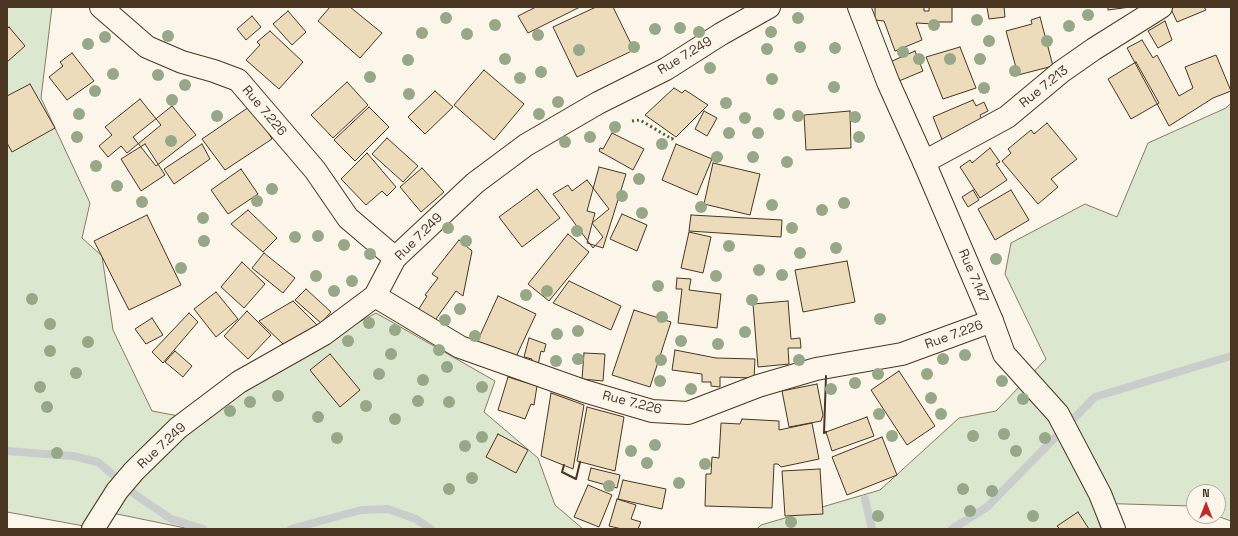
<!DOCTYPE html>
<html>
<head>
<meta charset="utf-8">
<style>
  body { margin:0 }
  #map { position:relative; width:1238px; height:536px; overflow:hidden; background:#fbf6e9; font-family:"Space Grotesk",sans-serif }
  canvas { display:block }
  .frame { position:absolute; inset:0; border:8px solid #4a3520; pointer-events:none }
  .north { position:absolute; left:1186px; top:484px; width:40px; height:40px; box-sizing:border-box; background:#fbf6e9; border:1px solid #b4a999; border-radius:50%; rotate:0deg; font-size:11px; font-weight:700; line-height:16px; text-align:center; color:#4a3520 }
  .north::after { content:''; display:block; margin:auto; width:14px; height:18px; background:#c62828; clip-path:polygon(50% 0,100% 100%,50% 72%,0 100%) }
</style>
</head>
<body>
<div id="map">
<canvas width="1238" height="536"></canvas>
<div class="frame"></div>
<div class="north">N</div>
</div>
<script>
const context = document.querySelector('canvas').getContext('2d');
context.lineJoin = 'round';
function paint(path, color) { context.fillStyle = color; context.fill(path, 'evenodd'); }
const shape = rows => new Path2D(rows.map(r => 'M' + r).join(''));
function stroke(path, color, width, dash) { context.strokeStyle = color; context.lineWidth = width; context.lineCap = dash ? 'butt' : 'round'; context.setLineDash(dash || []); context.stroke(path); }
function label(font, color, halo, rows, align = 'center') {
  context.font = font + ' "Space Grotesk",sans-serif'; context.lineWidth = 3; context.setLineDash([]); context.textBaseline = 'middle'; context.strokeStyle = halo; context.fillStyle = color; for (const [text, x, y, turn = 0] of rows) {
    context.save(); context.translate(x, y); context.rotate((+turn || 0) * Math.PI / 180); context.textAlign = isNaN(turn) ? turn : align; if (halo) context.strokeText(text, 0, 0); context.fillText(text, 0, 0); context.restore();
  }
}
const green = shape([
  [7,7,52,7,41,98,90,203,82,238,102,256,113,330,152,411,179,416,376,313,495,381,484,412,538,458,555,505,583,529,190,529,117,514,84,526,7,512,7,7],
  [1231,103,1231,521,1217,516,1218,492,1194,492,1194,507,1190,506,1093,503,1101,529,757,529,761,525,880,490,959,418,996,411,1046,359,1005,274,1011,243,1085,204,1117,217,1148,143,1226,108,1231,103]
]);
paint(green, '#dce7d0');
stroke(green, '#887966', 1);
stroke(shape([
  [7,451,73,456,98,462,136,495,171,519,203,529],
  [865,499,872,529],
  [291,529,361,510,388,509,416,519,431,529],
  [952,529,987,507,1095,397,1231,356]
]), '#c9cecd', 8);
const building = shape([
  [330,7,350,7,382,33,360,58,318,21,330,7],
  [536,7,580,7,528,33,518,16,536,7],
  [596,7,613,7,634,50,577,77,553,27,596,7],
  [875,7,924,7,924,11,929,11,929,7,952,7,952,22,934,22,934,24,916,23,922,40,895,51,884,21,875,20,875,7],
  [987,7,1004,7,1005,17,989,19,987,7],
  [1108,7,1130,7,1108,10,1108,7],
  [1175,7,1204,7,1206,10,1177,22,1171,9,1175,7],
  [288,11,306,32,292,45,273,24,288,11],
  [252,16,261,27,246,40,237,29,252,16],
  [1040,17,1053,66,1018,75,1006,31,1032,24,1031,20,1040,17],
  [1165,21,1172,40,1158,48,1148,31,1165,21],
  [9,27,25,46,7,62,7,29,9,27],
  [270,31,303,62,279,89,246,60,260,45,257,42,270,31],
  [1142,40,1153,58,1157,55,1179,96,1193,88,1185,67,1216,55,1231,91,1213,98,1169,126,1127,48,1142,40],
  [960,47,976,88,943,99,926,57,960,47],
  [915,51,923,71,899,81,890,62,915,51],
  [72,53,94,81,67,100,49,77,63,66,60,62,72,53],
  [1136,62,1159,103,1131,119,1108,79,1136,62],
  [484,70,524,104,494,140,454,105,484,70],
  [347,82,368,105,333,138,311,115,347,82],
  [30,84,55,128,12,152,7,143,7,96,30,84],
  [674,88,682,93,685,90,708,105,676,137,645,115,674,88],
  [435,91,453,107,425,134,408,117,435,91],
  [140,99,161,125,127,153,121,146,108,157,99,146,112,135,105,127,140,99],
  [973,100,976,106,984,102,988,111,980,115,984,125,943,142,933,117,973,100],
  [252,105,272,139,225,170,202,139,252,105],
  [172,106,196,135,156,166,133,137,172,106],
  [369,107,389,127,355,161,334,140,369,107],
  [704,111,717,118,707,136,695,129,704,111],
  [850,111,851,148,806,150,804,115,850,111],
  [1047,123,1077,159,1051,179,1058,187,1038,204,1002,161,1011,153,1008,149,1031,130,1034,134,1047,123],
  [612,133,644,149,633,170,599,151,600,148,603,149,612,133],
  [387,138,418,166,403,182,372,154,387,138],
  [145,144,165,175,141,191,121,159,145,144],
  [202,144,210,159,174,184,164,169,202,144],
  [676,144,712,159,697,195,662,180,676,144],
  [990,148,1000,162,996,164,1007,180,980,198,960,167,970,160,972,163,990,148],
  [367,153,396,187,387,196,382,191,366,205,341,179,367,153],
  [713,163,760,174,750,215,704,204,713,163],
  [599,167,626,174,603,248,587,243,595,213,587,211,599,167],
  [422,168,444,192,421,212,400,187,422,168],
  [241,169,258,194,228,214,211,190,241,169],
  [587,180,609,209,592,223,603,237,593,248,553,194,568,185,572,191,587,180],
  [537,189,560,218,522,247,499,217,537,189],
  [973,190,979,200,968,207,962,197,973,190],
  [1011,190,1029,220,995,240,978,209,1011,190],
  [248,210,277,238,263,252,231,224,248,210],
  [622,214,647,225,637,251,610,239,622,214],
  [147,215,181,285,129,310,94,241,147,215],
  [691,215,782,220,781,237,689,231,691,215],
  [689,232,711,237,703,273,681,268,689,232],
  [568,234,589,252,549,301,528,284,568,234],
  [459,240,472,251,463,296,456,291,431,326,415,315,427,296,425,295,438,278,432,274,459,240],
  [264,253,295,278,283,293,252,268,264,253],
  [847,261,855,302,803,312,795,270,847,261],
  [242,262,265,284,244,308,221,287,242,262],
  [677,278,691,279,689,290,721,294,717,328,678,323,682,289,676,289,677,278],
  [569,281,621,306,611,330,553,303,569,281],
  [306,289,331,312,321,323,295,300,306,289],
  [216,292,238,319,216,337,194,309,216,292],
  [498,296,536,314,515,359,477,342,498,296],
  [293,301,320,328,285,346,259,321,293,301],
  [788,301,791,339,800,338,801,348,788,348,789,364,758,367,753,304,788,301],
  [634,310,671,322,650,387,612,375,634,310],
  [247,311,271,335,248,359,224,336,247,311],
  [189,313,198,322,163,363,152,352,189,313],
  [152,318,163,335,146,344,135,329,152,318],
  [529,338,546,344,544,352,541,351,538,365,531,363,532,359,524,357,529,338],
  [675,350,716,358,755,359,754,378,720,377,720,387,711,386,711,382,702,382,702,374,672,370,675,350],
  [175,351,192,366,183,377,165,362,175,351],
  [584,353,605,354,603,381,582,379,584,353],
  [330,354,360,390,340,407,310,370,330,354],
  [899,371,935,426,907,445,871,390,899,371],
  [508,377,537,386,534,405,531,404,525,419,498,410,508,377],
  [817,384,823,415,821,421,789,427,782,391,817,384],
  [551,393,584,405,573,469,541,456,551,393],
  [587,407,624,417,615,471,577,461,587,407],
  [867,417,874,436,832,451,826,432,867,417],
  [742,419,779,421,779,430,812,423,819,459,781,467,778,464,774,464,772,508,705,506,706,474,711,474,712,457,719,458,721,423,740,424,742,419],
  [498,434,528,450,516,473,486,457,498,434],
  [882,437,897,475,847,495,832,457,882,437],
  [591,468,620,475,617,488,588,480,591,468],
  [820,469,823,514,785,516,782,471,820,469],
  [623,480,666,489,662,509,618,499,623,480],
  [588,485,612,495,599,527,574,517,588,485],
  [617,499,636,505,631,519,641,522,638,529,622,529,609,526,617,499],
  [1078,512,1089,529,1060,529,1057,526,1078,512]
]);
paint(building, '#ecdcbc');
stroke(building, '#4a3520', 1);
const street = shape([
  [101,7,147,47,182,62,214,71,238,80,315,170,348,218,395,258],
  [924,162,1007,117,1061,72,1094,49,1161,7],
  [375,296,460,347,584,391,652,411,688,413,758,386,816,369,902,354,992,321],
  [93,529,117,491,134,471,178,428,239,382,324,334,375,296,395,258,475,183,526,145,598,103,666,69,721,34,769,7]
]);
const secondary = shape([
  [859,7,888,82,924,162,992,321,1004,354,1058,414,1100,494,1114,529]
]);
stroke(street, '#4a3520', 24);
stroke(secondary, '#4a3520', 24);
stroke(street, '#fbf6e9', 22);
stroke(secondary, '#fbf6e9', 22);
stroke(shape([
  [632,121,640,120,672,139,674,135]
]), '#436837', 3, [2, 3]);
stroke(shape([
  [826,432,824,433,826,376],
  [564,465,562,472,576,479,580,462]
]), '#4a3520', 2);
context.fillStyle = '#96a887';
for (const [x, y] of [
  [1088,15],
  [446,18],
  [798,18],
  [977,20],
  [495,25],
  [934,25],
  [1069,26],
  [680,28],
  [655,29],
  [699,32],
  [771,32],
  [422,33],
  [467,34],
  [538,35],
  [168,36],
  [105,37],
  [989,41],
  [1047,41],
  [88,44],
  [634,47],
  [800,47],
  [835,48],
  [767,49],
  [579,50],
  [903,52],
  [505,59],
  [919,59],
  [950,59],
  [980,59],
  [408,60],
  [710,68],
  [1015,71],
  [541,72],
  [113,74],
  [158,75],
  [370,77],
  [520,78],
  [772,79],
  [185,85],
  [834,87],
  [984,88],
  [95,91],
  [409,94],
  [172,100],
  [558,102],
  [726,103],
  [79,114],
  [539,114],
  [779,114],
  [217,116],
  [798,116],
  [855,117],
  [745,118],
  [615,127],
  [729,133],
  [758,133],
  [77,137],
  [590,137],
  [859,137],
  [171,141],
  [565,142],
  [662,144],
  [717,157],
  [753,157],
  [787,162],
  [96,166],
  [639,179],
  [117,186],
  [272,189],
  [622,196],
  [257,201],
  [142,202],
  [844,203],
  [772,205],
  [701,207],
  [822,210],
  [642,213],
  [203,218],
  [448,228],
  [792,228],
  [577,231],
  [318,236],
  [295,237],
  [204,241],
  [466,241],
  [344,245],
  [729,246],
  [836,248],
  [800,253],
  [370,254],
  [996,259],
  [181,268],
  [759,270],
  [782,275],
  [316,276],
  [716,276],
  [352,281],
  [658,286],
  [334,291],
  [547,291],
  [526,295],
  [32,299],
  [752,300],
  [460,309],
  [662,317],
  [880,319],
  [445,320],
  [369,323],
  [50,324],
  [395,330],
  [578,331],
  [745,332],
  [557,334],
  [475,336],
  [348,341],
  [681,341],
  [88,342],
  [718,344],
  [439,350],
  [50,351],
  [391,354],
  [965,355],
  [578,359],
  [943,359],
  [661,360],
  [799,360],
  [556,361],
  [447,367],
  [76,373],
  [379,374],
  [878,374],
  [927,374],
  [423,380],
  [660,381],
  [1002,381],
  [855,383],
  [40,387],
  [482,387],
  [691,389],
  [831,389],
  [278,396],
  [931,398],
  [1023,399],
  [418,401],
  [250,402],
  [449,402],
  [366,406],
  [47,407],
  [230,411],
  [879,414],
  [941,414],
  [318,417],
  [395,419],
  [1004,434],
  [892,436],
  [973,436],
  [482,437],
  [337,438],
  [1045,438],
  [655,445],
  [465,446],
  [631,451],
  [1016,451],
  [57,453],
  [647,463],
  [705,464],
  [472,478],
  [679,483],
  [609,486],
  [449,489],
  [963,489],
  [992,491],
  [970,511],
  [878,516],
  [1033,516],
  [791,522]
]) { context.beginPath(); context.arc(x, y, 6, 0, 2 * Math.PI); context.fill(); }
label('13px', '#4a3520', '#fbf6e9', [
  ["Rue 7.249",685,56,-31],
  ["Rue 7.213",1044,87,-39],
  ["Rue 7.226",264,111,50],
  ["Rue 7.249",419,237,-45],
  ["Rue 7.147",973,276,67],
  ["Rue 7.226",954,335,-20],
  ["Rue 7.226",632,403,14],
  ["Rue 7.249",162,446,-43]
]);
</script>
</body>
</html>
